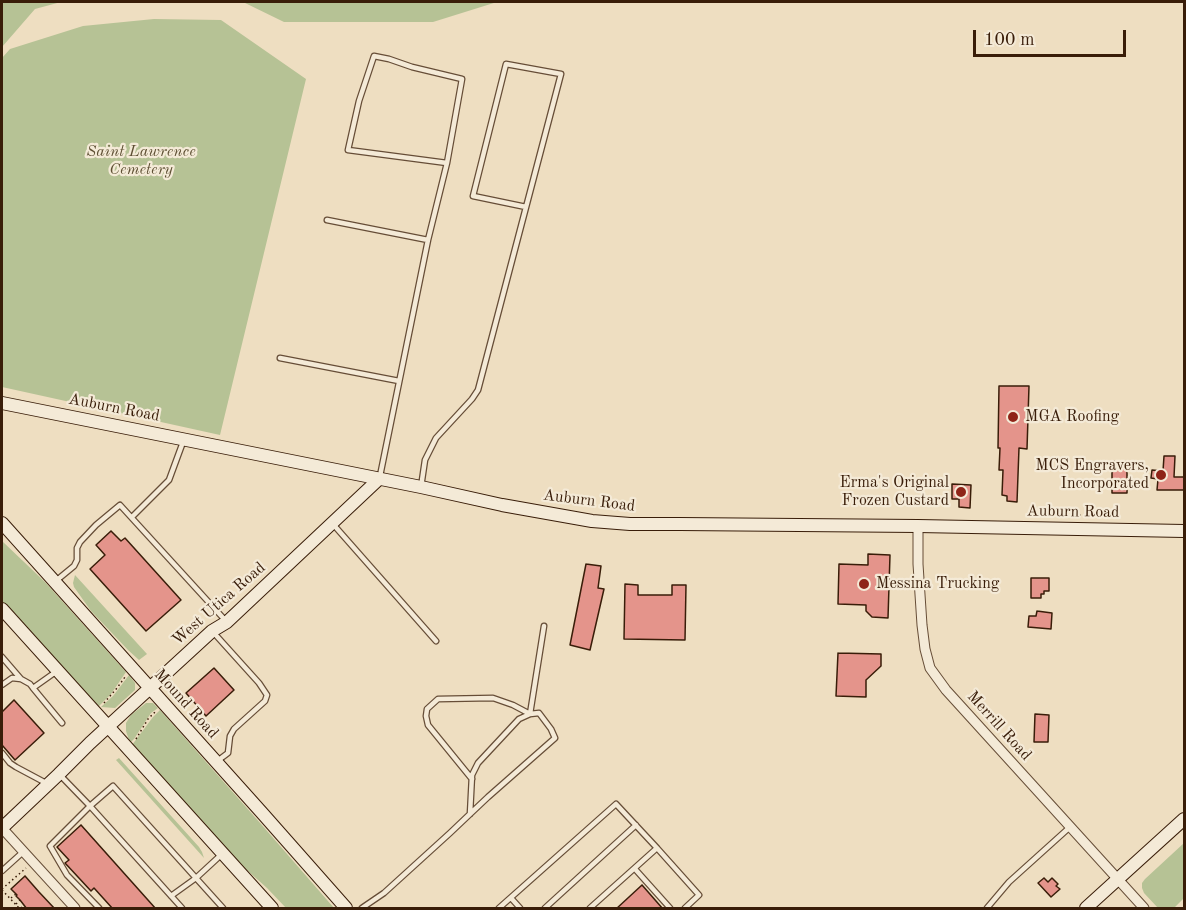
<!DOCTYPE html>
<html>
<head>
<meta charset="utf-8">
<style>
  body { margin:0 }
  #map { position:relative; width:1186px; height:910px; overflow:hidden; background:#eedec1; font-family:"Old Standard TT",serif }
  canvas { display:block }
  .frame { position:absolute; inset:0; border:3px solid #391d09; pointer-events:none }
  .scale { position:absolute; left:973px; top:30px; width:153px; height:27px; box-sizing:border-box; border:3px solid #391d09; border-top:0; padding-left:8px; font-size:18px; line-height:21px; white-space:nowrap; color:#391d09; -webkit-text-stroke:4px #f4ead7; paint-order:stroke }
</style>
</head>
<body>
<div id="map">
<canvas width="1186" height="910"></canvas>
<div class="frame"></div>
<div class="scale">100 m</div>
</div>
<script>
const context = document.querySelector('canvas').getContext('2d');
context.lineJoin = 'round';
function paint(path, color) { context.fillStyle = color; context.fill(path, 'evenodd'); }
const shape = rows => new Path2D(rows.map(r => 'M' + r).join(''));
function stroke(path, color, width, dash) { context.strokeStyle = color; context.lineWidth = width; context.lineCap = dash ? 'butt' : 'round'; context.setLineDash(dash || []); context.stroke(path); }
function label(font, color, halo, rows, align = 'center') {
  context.font = font + ' "Old Standard TT",serif'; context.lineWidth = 4.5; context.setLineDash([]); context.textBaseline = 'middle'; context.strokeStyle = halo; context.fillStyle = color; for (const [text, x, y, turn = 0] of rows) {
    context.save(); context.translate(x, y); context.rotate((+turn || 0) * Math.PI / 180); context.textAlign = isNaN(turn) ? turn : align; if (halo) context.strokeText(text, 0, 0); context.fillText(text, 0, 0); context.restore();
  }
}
paint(shape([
  [2,2,61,2,35,9,2,47],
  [243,2,497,2,433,22,284,22],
  [154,19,221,20,306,79,220,435,2,387,2,58,10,49,83,26],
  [2,541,45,582,126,672,111,694,99,706,92,701,2,601],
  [75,575,147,654,139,660,128,650,91,611,74,587,73,583],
  [129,675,135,683,135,690,115,708,101,707,113,696],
  [146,703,153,703,158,708,151,713,134,739,130,743,126,731,126,723,131,715],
  [160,710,261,824,334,908,286,908,267,888,239,863,132,745,153,717],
  [119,758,199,847,202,852,204,858,116,760],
  [1184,843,1184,898,1174,908,1158,908,1144,893,1142,888,1142,883,1145,879]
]), '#b6c295');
const building = shape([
  [999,386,1029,386,1027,449,1019,448,1017,502,1007,501,1007,496,1002,495,1003,470,999,470,1000,448,998,448,999,386],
  [1164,456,1175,456,1174,477,1185,477,1185,490,1157,490,1158,479,1151,478,1152,470,1163,471,1164,456],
  [1112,461,1127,461,1127,493,1112,493,1112,461],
  [952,484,971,485,970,508,959,507,959,499,952,499,952,484],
  [111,531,121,541,125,538,181,600,146,631,90,569,105,555,96,545,111,531],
  [868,554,890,555,888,618,872,617,866,611,866,605,838,604,839,564,868,565,868,554],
  [586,564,601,566,598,588,604,589,590,650,570,645,586,564],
  [1031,578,1049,578,1049,591,1044,591,1044,594,1041,594,1041,598,1031,598,1031,578],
  [625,584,638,585,638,595,672,595,672,585,686,585,685,640,624,639,625,584],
  [1037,611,1052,613,1051,629,1028,627,1029,616,1036,616,1037,611],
  [838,653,881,654,881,666,866,680,866,697,836,696,838,653],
  [214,668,234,690,206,716,186,693,214,668],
  [14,700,44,733,15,760,2,745,2,712,14,700],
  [1035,714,1049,715,1048,742,1034,742,1035,714],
  [81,825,156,909,113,909,94,888,91,891,65,863,69,860,57,847,81,825],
  [25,876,39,892,55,909,27,909,20,900,16,896,17,895,11,889,25,876],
  [1044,878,1048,882,1052,878,1058,884,1056,886,1060,889,1051,897,1038,883,1044,878],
  [642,885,663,909,616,909,642,885]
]);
paint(building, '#e4948b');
stroke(building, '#391d09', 1.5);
const lane = shape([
  [327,220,428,240],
  [280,358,399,381],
  [380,476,428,240,447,163,462,79,412,67,389,59,374,56,359,101,348,150,447,163],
  [421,487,425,460,436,438,472,399,478,390,561,74,506,64,473,196,526,207],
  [132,517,169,480,183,442],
  [332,523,436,641],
  [57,580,74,566,77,560,77,548,80,542,96,525,120,505,225,620],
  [213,632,259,683,267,695,265,701,234,729,230,736,228,753,216,762],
  [2,657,21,679],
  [2,685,12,678,21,679,30,684,33,688,57,671],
  [33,688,62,723],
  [2,753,10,763,16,767,46,783],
  [59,774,90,806,50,846,67,875,99,908],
  [472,779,428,725,426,716,427,709,438,699,493,698,513,705,530,714,544,626],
  [657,848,699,895,685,908],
  [635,869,670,908],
  [2,871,23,852],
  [171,896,196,878,222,854],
  [511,898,520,908],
  [182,908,90,806,113,786,223,908],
  [362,908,384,893,450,833,470,814,488,797,555,738,551,729,539,713,530,714,519,719,478,763,472,775,470,814],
  [499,908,616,804,657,848,590,908],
  [545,908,636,825],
  [987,908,1009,882,1070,827]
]);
const street = shape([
  [918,526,918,564,922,625,925,649,930,668,946,690,1144,908],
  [2,828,75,908]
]);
const secondary = shape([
  [2,403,421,487,502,505,592,521,630,524,680,524,918,526,1184,531],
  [2,523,263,814,346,908],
  [2,609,272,908],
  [2,828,59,774,90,743,212,631,227,622,379,479],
  [1086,908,1184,819]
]);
stroke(lane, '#664d37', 7);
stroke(street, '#664d37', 11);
stroke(secondary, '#391d09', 14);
stroke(shape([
  [1030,513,1098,516],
  [104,703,117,688,125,677],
  [136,739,148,719,156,711],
  [2,889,26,868],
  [2,890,19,908],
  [11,898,16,894],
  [16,904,20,900],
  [21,908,24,905]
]), '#391d09', 1.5, [1.5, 3]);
stroke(lane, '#f4ead7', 4.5);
stroke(street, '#f4ead7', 9);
stroke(secondary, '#f4ead7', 12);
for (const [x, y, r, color] of [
  [1013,417,6,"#8f2418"],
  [1161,475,6,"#8f2418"],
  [961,492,6,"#8f2418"],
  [864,584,6,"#8f2418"]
]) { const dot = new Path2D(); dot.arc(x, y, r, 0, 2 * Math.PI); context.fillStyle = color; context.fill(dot); stroke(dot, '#f4ead7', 2); }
label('italic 16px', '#5e4f33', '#f4ead7', [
  ["Saint Lawrence",141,152],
  ["Cemetery",141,170]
]);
label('16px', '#391d09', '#f4ead7', [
  ["Auburn Road",114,408,11],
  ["Auburn Road",589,501,7],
  ["Auburn Road",1073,512,1],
  ["West Utica Road",219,604,-41],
  ["Mound Road",186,704,48],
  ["Merrill Road",999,726,48]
]);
label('16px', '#391d09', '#f4ead7', [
  ["MGA Roofing",1025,417],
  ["MCS Engravers,",1149,466,"right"],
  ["Incorporated",1149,484,"right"],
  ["Erma's Original",949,483,"right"],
  ["Frozen Custard",949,501,"right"],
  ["Messina Trucking",876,584]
], 'left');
</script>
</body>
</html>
